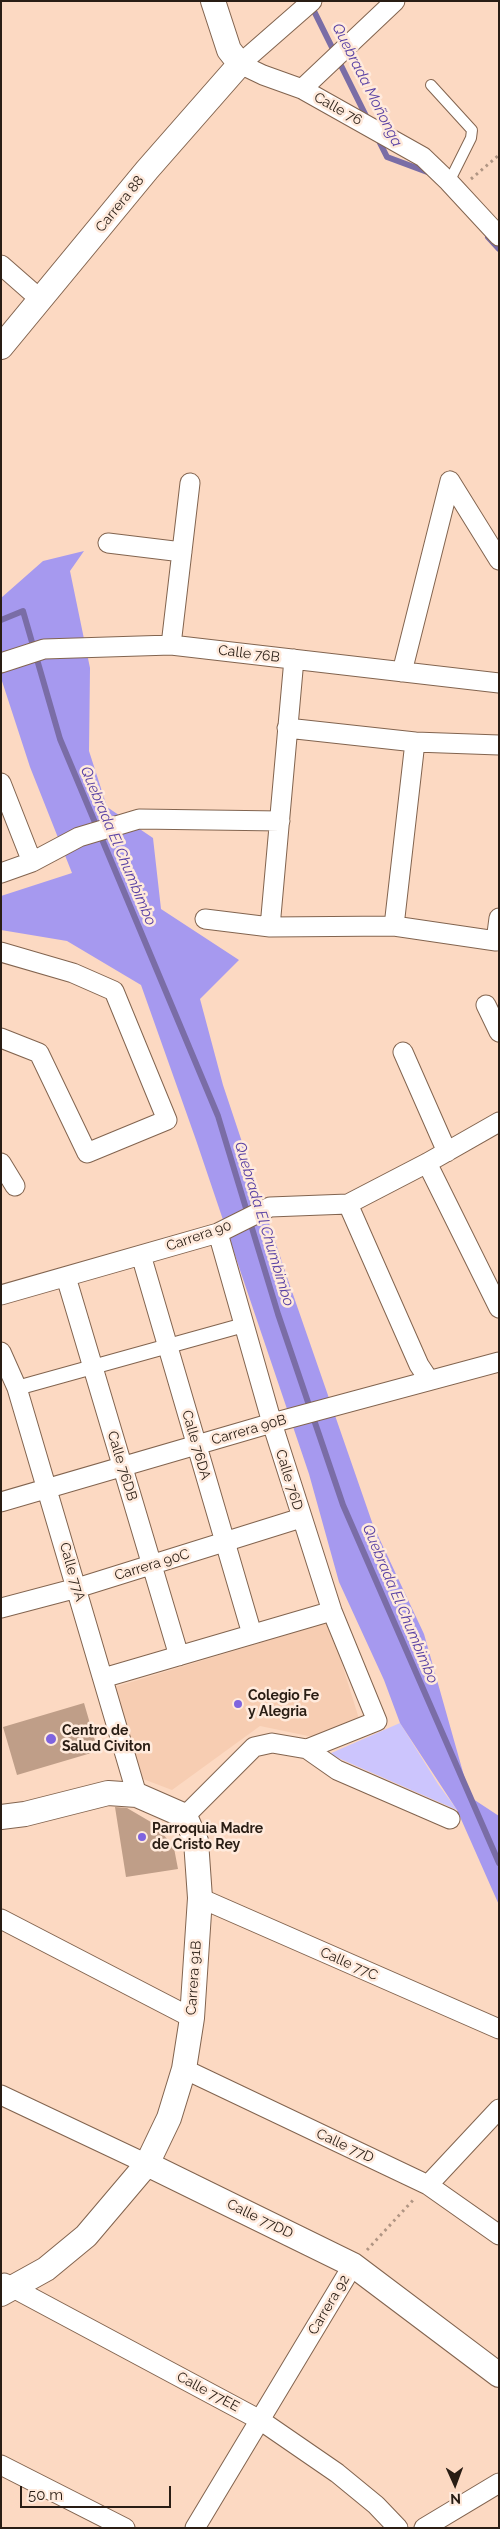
<!DOCTYPE html>
<html>
<head>
<meta charset="utf-8">
<style>
  body { margin:0 }
  #map { position:relative; width:500px; height:2529px; overflow:hidden; background:#fcd9c2; font-family:Raleway,sans-serif }
  canvas { display:block }
  .frame { position:absolute; inset:0; border:2px solid #291d14; pointer-events:none }
  .north { position:absolute; left:430px; top:2459px; width:50px; height:50px; -webkit-text-stroke:4px #ffeadc; paint-order:stroke; rotate:178deg; font-size:14px; font-weight:700; line-height:20px; text-align:center; color:#291d14 }
  .north::after { content:''; display:block; margin:auto; width:18px; height:22px; background:#291d14; clip-path:polygon(50% 0,100% 100%,50% 72%,0 100%) }
  .scale { position:absolute; left:20px; top:2486px; width:151px; height:22px; box-sizing:border-box; border:2px solid #291d14; border-top:0; padding-left:6px; font-size:15px; line-height:18px; white-space:nowrap; color:#291d14; -webkit-text-stroke:4px #ffeadc; paint-order:stroke }
</style>
</head>
<body>
<div id="map">
<canvas width="500" height="2529"></canvas>
<div class="frame"></div>
<div class="north">N</div>
<div class="scale">50 m</div>
</div>
<script>
const context = document.querySelector('canvas').getContext('2d');
context.lineJoin = 'round';
function paint(path, color) { context.fillStyle = color; context.fill(path, 'evenodd'); }
const shape = rows => new Path2D(rows.map(r => 'M' + r).join(''));
function stroke(path, color, width, dash) { context.strokeStyle = color; context.lineWidth = width; context.lineCap = dash ? 'butt' : 'round'; context.setLineDash(dash || []); context.stroke(path); }
function label(font, color, halo, rows, align = 'center') {
  context.font = font + ' Raleway,sans-serif'; context.lineWidth = 5; context.setLineDash([]); context.textBaseline = 'middle'; context.strokeStyle = halo; context.fillStyle = color; for (const [text, x, y, turn = 0] of rows) {
    context.save(); context.translate(x, y); context.rotate((+turn || 0) * Math.PI / 180); context.textAlign = isNaN(turn) ? turn : align; if (halo) context.strokeText(text, 0, 0); context.fillText(text, 0, 0); context.restore();
  }
}
paint(shape([
  [329,1622,360,1722,313,1737,260,1726,172,1790,143,1779,115,1687]
]), '#f7cdb2');
paint(shape([
  [400,1723,438,1784,457,1810,329,1754]
]), '#ccc5fd');
paint(shape([
  [84,551,70,571,90,668,89,751,107,807,153,838,161,909,239,960,200,999,223,1085,288,1280,373,1525,424,1634,470,1797,499,1816,499,1905,457,1810,400,1723,384,1680,339,1582,309,1474,196,1140,141,985,67,941,1,930,1,896,72,873,30,767,1,678,1,598,43,561]
]), '#a699ef');
stroke(shape([
  [311,5,369,122],
  [377,137,387,157,430,173],
  [488,237,499,249],
  [1,620,23,611,60,739,218,1116,278,1314,343,1505,499,1863]
]), '#7a6da6', 6);
paint(shape([
  [84,1703,98,1751,17,1775,3,1727],
  [115,1807,127,1808,156,1825,174,1848,178,1869,126,1877]
]), '#bf9e88');
const service = shape([
  [431,85,472,130,471,138,449,182]
]);
const pedestrian = shape([
  [17,1388,244,1325]
]);
const minor = shape([
  [312,1,240,64,263,75,302,89,423,157,449,182,499,236],
  [302,89,395,1],
  [1,265,41,300],
  [450,481,499,560],
  [108,543,182,552],
  [171,645,190,483],
  [1,663,44,649,171,645,499,683],
  [402,672,450,481],
  [287,728,415,742,499,745],
  [1,783,32,862],
  [1,873,32,862,79,837,139,819,280,821],
  [205,919,270,927,394,926,496,941,499,918],
  [394,926,415,742],
  [270,927,294,659],
  [1,952,73,973,114,991,167,1120,87,1153,39,1053,1,1038],
  [486,1005,499,1032],
  [403,1052,447,1152],
  [1,1163,15,1186],
  [427,1163,499,1308],
  [348,1204,419,1365,429,1380],
  [141,1255,252,1634],
  [66,1277,179,1656],
  [1,1295,218,1233,270,1207,348,1204,427,1163,499,1122],
  [1,1352,17,1388,137,1795],
  [1,1502,272,1423,499,1362],
  [1,1608,77,1588,301,1518],
  [103,1678,332,1611],
  [307,1749,337,1770,450,1819],
  [185,1816,254,1747,272,1743,307,1749,377,1721,332,1611,272,1423,218,1233],
  [200,1898,499,2029],
  [1,1919,192,2018],
  [184,2069,428,2185,499,2235],
  [1,2095,147,2164],
  [428,2185,499,2109],
  [4,2283,260,2420,337,2473,376,2505,398,2528],
  [1,2465,125,2528],
  [195,2528,353,2265],
  [424,2528,499,2483]
]);
const tertiary = shape([
  [1,347,147,170,240,64,229,50,213,1],
  [1,1817,25,1814,108,1793,137,1795,185,1816,196,1841,200,1898,192,2018,184,2069,169,2118,147,2164,86,2236,46,2269,1,2294],
  [147,2164,353,2265,499,2375]
]);
stroke(service, '#82644f', 12);
stroke(pedestrian, '#82644f', 16);
stroke(minor, '#82644f', 21);
stroke(tertiary, '#82644f', 26);
stroke(shape([
  [471,179,499,155],
  [367,2250,415,2198]
]), '#b09583', 3, [2.5, 4]);
stroke(service, '#fff', 10);
stroke(pedestrian, '#fff', 14);
stroke(minor, '#fff', 19);
stroke(tertiary, '#fff', 24);
for (const [x, y, r, color] of [
  [238,1704,5,"#7f64df"],
  [51,1739,6,"#7f64df"],
  [142,1837,5,"#7f64df"]
]) { const dot = new Path2D(); dot.arc(x, y, r, 0, 2 * Math.PI); context.fillStyle = color; context.fill(dot); stroke(dot, '#ffeadc', 2); }
label('14px', '#291d14', '#ffeadc', [
  ["Calle 76",338,109,29],
  ["Carrera 88",120,204,-51],
  ["Calle 76B",249,654,7],
  ["Carrera 90",199,1236,-19],
  ["Carrera 90B",249,1430,-16],
  ["Calle 76DA",196,1445,74],
  ["Calle 76DB",122,1466,73],
  ["Calle 76D",289,1480,73],
  ["Carrera 90C",152,1565,-17],
  ["Calle 77A",72,1572,74],
  ["Calle 77C",349,1964,24],
  ["Carrera 91B",194,1978,-86],
  ["Calle 77D",345,2146,25],
  ["Calle 77DD",260,2219,26],
  ["Carrera 92",329,2305,-59],
  ["Calle 77EE",208,2392,28]
]);
label('bold 14px', '#291d14', '#ffeadc', [
  ["Colegio Fe",248,1696],
  ["y Alegria",248,1712],
  ["Centro de",62,1731],
  ["Salud Civiton",62,1747],
  ["Parroquia Madre",152,1829],
  ["de Cristo Rey",152,1845]
], 'left');
label('italic 15px', '#5941a4', '#ffeadc', [
  ["Quebrada Moñonga",367,85,63],
  ["Quebrada El Chumbimbo",118,846,67],
  ["Quebrada El Chumbimbo",264,1224,73],
  ["Quebrada El Chumbimbo",400,1604,67]
]);
</script>
</body>
</html>
